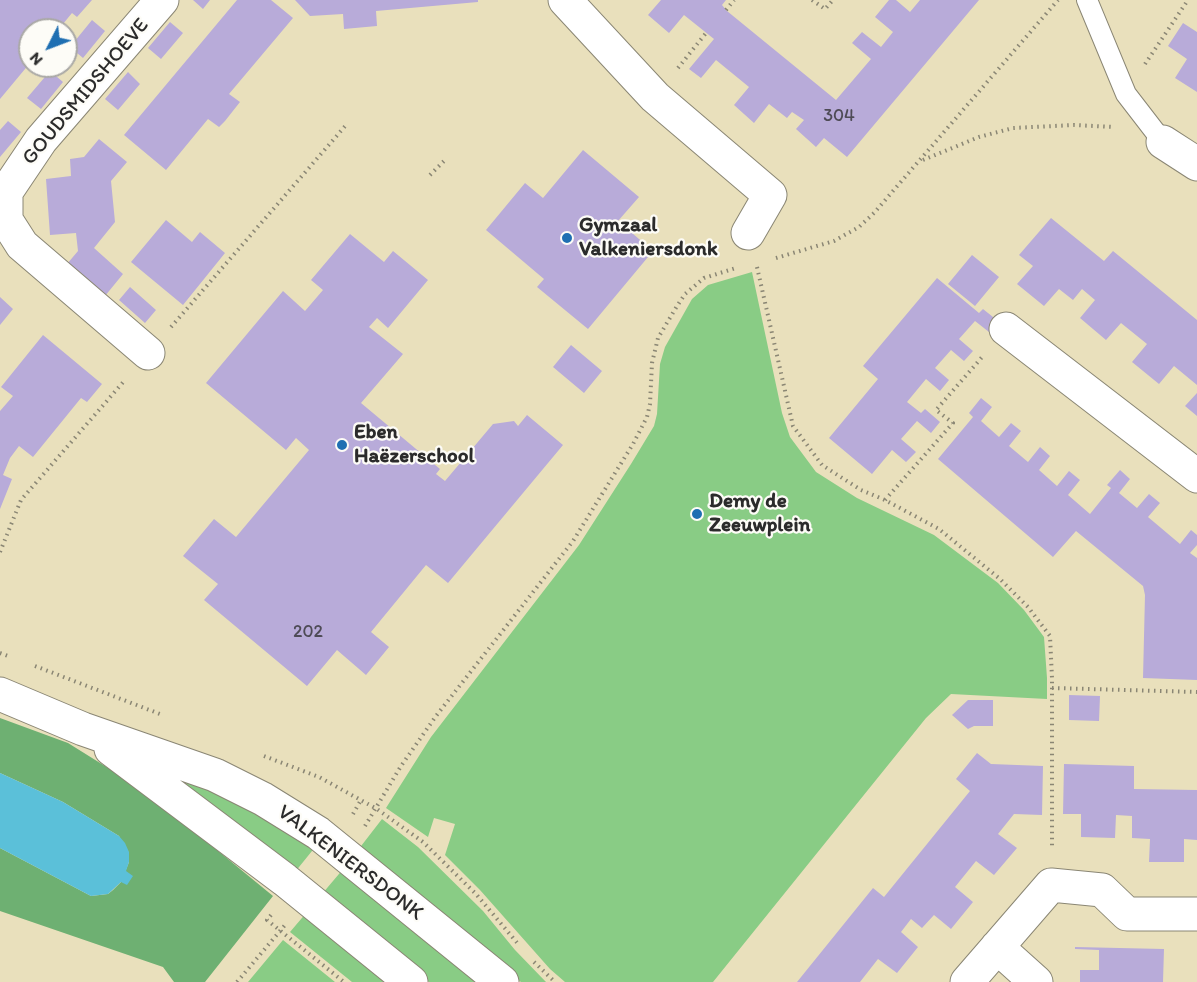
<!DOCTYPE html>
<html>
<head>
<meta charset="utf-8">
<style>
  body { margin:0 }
  #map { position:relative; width:1197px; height:982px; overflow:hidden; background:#e9e0bc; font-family:Itim,sans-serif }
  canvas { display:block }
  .north { position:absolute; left:18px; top:18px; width:60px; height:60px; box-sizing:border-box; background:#fdfcf7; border:2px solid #a9a8a5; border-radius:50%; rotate:228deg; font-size:16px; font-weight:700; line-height:24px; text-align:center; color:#2b2b2b }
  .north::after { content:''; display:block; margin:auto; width:21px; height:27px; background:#1f6fb2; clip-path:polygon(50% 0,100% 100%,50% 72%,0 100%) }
</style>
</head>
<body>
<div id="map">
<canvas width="1197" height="982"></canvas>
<div class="north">N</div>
</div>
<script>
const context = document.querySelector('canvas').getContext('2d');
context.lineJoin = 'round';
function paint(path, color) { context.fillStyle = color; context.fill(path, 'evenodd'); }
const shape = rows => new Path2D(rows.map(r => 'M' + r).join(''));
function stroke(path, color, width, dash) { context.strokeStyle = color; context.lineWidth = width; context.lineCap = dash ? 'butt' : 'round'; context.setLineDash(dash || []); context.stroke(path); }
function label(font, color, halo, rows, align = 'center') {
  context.font = font + ' Itim,sans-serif'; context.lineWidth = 4.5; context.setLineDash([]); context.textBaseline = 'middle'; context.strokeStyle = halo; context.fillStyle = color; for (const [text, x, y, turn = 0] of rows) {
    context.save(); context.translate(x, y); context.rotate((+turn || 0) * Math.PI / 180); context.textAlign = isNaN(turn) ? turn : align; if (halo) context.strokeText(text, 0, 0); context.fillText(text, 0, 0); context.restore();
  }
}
paint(shape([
  [752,272,782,413,790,437,816,472,857,498,934,535,998,583,1024,610,1044,637,1047,678,1047,699,951,694,926,718,713,982,565,982,550,969,480,890,445,855,455,824,434,818,428,837,386,808,431,737,579,545,631,464,654,426,657,414,660,364,665,347,692,299,708,285],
  [189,778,316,846,295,872,188,788,186,783],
  [382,819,418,847,483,911,515,950,546,982,521,982,358,850],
  [344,868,484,982,429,982,322,894],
  [307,912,392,982,352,982,290,932],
  [283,940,335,982,248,982]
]), '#89cc85');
paint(shape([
  [0,718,68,743,145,791,273,896,205,982,174,982,163,967,0,911,0,848,91,896,108,894,113,890,121,882,129,862,119,836,63,802,0,773]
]), '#6eb072');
paint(shape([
  [0,773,63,802,119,836,125,843,129,852,129,862,126,871,133,876,127,885,121,882,108,894,91,896,0,848]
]), '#5bc0d9');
paint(shape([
  [0,0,92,0,77,17,72,13,58,30,30,30,30,63,0,99],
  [193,0,210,0,203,9],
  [237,0,271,0,293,18,229,94,240,102,225,121,219,127,208,119,166,170,124,135],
  [295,0,478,0,478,2,376,11,377,26,344,29,343,14,310,16],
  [661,0,726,0,722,5,727,11,836,100,871,59,852,43,862,32,881,47,893,32,875,17,889,0,896,0,910,12,920,0,979,0,847,157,824,138,816,147,796,129,804,120,792,112,787,118,769,104,754,123,734,105,749,87,716,60,701,78,689,69,714,39,684,15,669,33,648,15],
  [92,20,105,31,83,58,70,47],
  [170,22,183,33,161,59,148,48],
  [1183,23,1197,32,1197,92,1175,78,1187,59,1168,46],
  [50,71,63,82,41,109,27,98],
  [128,72,140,84,118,110,105,99],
  [8,121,21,132,0,157,0,130],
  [99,139,127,162,111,181,115,222,94,248,123,274,105,296,67,264,78,251,76,233,50,235,46,179,71,176,70,159,84,157],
  [583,150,639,197,618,221,653,251,588,329,537,287,544,279,486,230,525,183,543,198],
  [1051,218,1104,261,1113,251,1197,320,1197,385,1174,366,1159,384,1132,362,1147,344,1121,323,1106,340,1080,318,1095,300,1082,289,1073,300,1059,289,1044,306,1017,284,1033,266,1019,255],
  [166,220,192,242,200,232,225,253,183,305,131,262],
  [350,234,384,262,393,251,428,280,388,328,377,318,369,327,403,354,361,403,440,469,436,474,445,481,493,424,514,421,518,426,527,415,563,445,448,583,426,565,371,632,389,647,366,675,337,650,307,686,204,600,218,584,183,556,214,519,236,537,309,450,296,438,286,450,206,383,283,291,305,311,323,290,311,280],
  [972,255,999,277,975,306,948,284],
  [937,278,979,313,983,309,998,321,989,332,975,321,959,339,973,351,964,361,951,350,935,368,949,380,940,391,926,379,907,402,921,413,925,409,940,422,931,433,917,421,901,439,916,452,906,462,892,450,872,474,829,438,878,379,863,366],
  [130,287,156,310,145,323,119,300],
  [0,297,13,309,0,325],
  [43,335,102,384,87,402,81,398,33,457,19,446,10,458,3,475,12,479,0,509,0,411,13,396,1,387],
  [571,345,602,371,584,393,553,367],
  [1197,393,1197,416,1185,406],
  [981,398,992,407,981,421,999,437,1011,423,1021,431,1009,446,1028,462,1040,447,1050,456,1039,470,1057,486,1069,471,1080,480,1068,495,1090,514,1111,488,1107,485,1120,470,1130,479,1119,493,1137,508,1149,494,1160,503,1148,517,1180,544,1191,530,1197,535,1197,545,1190,553,1197,558,1197,680,1143,678,1145,595,1143,586,1076,531,1053,557,938,459,973,417,969,413],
  [1069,695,1100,696,1099,721,1069,720],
  [968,700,993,700,993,726,974,726,968,729,952,715],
  [977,753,991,764,1043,766,1042,815,1014,814,998,834,1017,848,994,875,976,861,955,887,973,902,951,929,934,915,922,928,911,919,901,932,918,947,897,973,878,959,860,982,797,982,873,888,884,897,970,791,956,779],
  [1064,764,1134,766,1134,789,1197,790,1197,840,1184,839,1184,862,1149,862,1150,839,1132,838,1132,816,1116,815,1115,838,1081,837,1081,814,1063,814],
  [1075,947,1164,949,1163,982,1080,982,1080,970,1099,970,1099,950,1075,949]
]), '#b8abd9');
const lane = shape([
  [1087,0,1126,94,1163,142]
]);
const street = shape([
  [565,0,655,97,770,195,748,233],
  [1163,142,1197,164],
  [6,220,22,245,148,353],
  [0,225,6,220,6,192,41,140,162,0],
  [1006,329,1197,476],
  [0,694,83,729,215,775,263,799,318,833,502,982],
  [111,749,285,880,411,982],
  [997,947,1036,982],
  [967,982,1051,885,1102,890,1127,914,1197,914]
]);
stroke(lane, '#8a8674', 22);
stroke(street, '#8a8674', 35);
stroke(shape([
  [812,0,825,9,833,0],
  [726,10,734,0],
  [1145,64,1188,0],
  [678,68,706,33],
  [923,160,979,137,1013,128,1074,125,1114,127],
  [430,175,445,160],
  [776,258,834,241,859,227,874,213,1058,0],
  [757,267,793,426,822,465,861,490,885,500,939,529,1000,579,1028,607,1050,636,1052,678,1052,849],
  [171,327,347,124],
  [885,500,953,423,936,410,983,356],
  [0,552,21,500,125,380],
  [0,653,11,657],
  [35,666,160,714],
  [1052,688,1197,692],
  [264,756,319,777,377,809,423,842,476,894,519,945],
  [353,814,361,800],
  [365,826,401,766,436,716,573,541,633,444,647,417,650,404,652,363,658,338,677,306,685,294,704,278,736,268],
  [271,915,267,920,344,982],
  [534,962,555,982],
  [237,982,285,925]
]), '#8a8674', 4, [1.5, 4.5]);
stroke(lane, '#fff', 20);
stroke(street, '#fff', 33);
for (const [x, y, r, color] of [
  [567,238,6,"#1f6fb2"],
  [342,445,6,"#1f6fb2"],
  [697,514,6,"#1f6fb2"]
]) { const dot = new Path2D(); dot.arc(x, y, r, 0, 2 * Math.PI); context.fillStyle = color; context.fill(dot); stroke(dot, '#fdfcf7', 2); }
label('18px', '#4e4b56', null, [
  ["304",839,116],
  ["202",308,632]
]);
label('21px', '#2b2b2b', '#fdfcf7', [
  ["GOUDSMIDSHOEVE",86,92,-50],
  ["VALKENIERSDONK",350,863,37]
]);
label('bold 21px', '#2b2b2b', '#fdfcf7', [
  ["Gymzaal",579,226],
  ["Valkeniersdonk",579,250],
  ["Eben",354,433],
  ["Haëzerschool",354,457],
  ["Demy de",709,502],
  ["Zeeuwplein",709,526]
], 'left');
</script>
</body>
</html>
